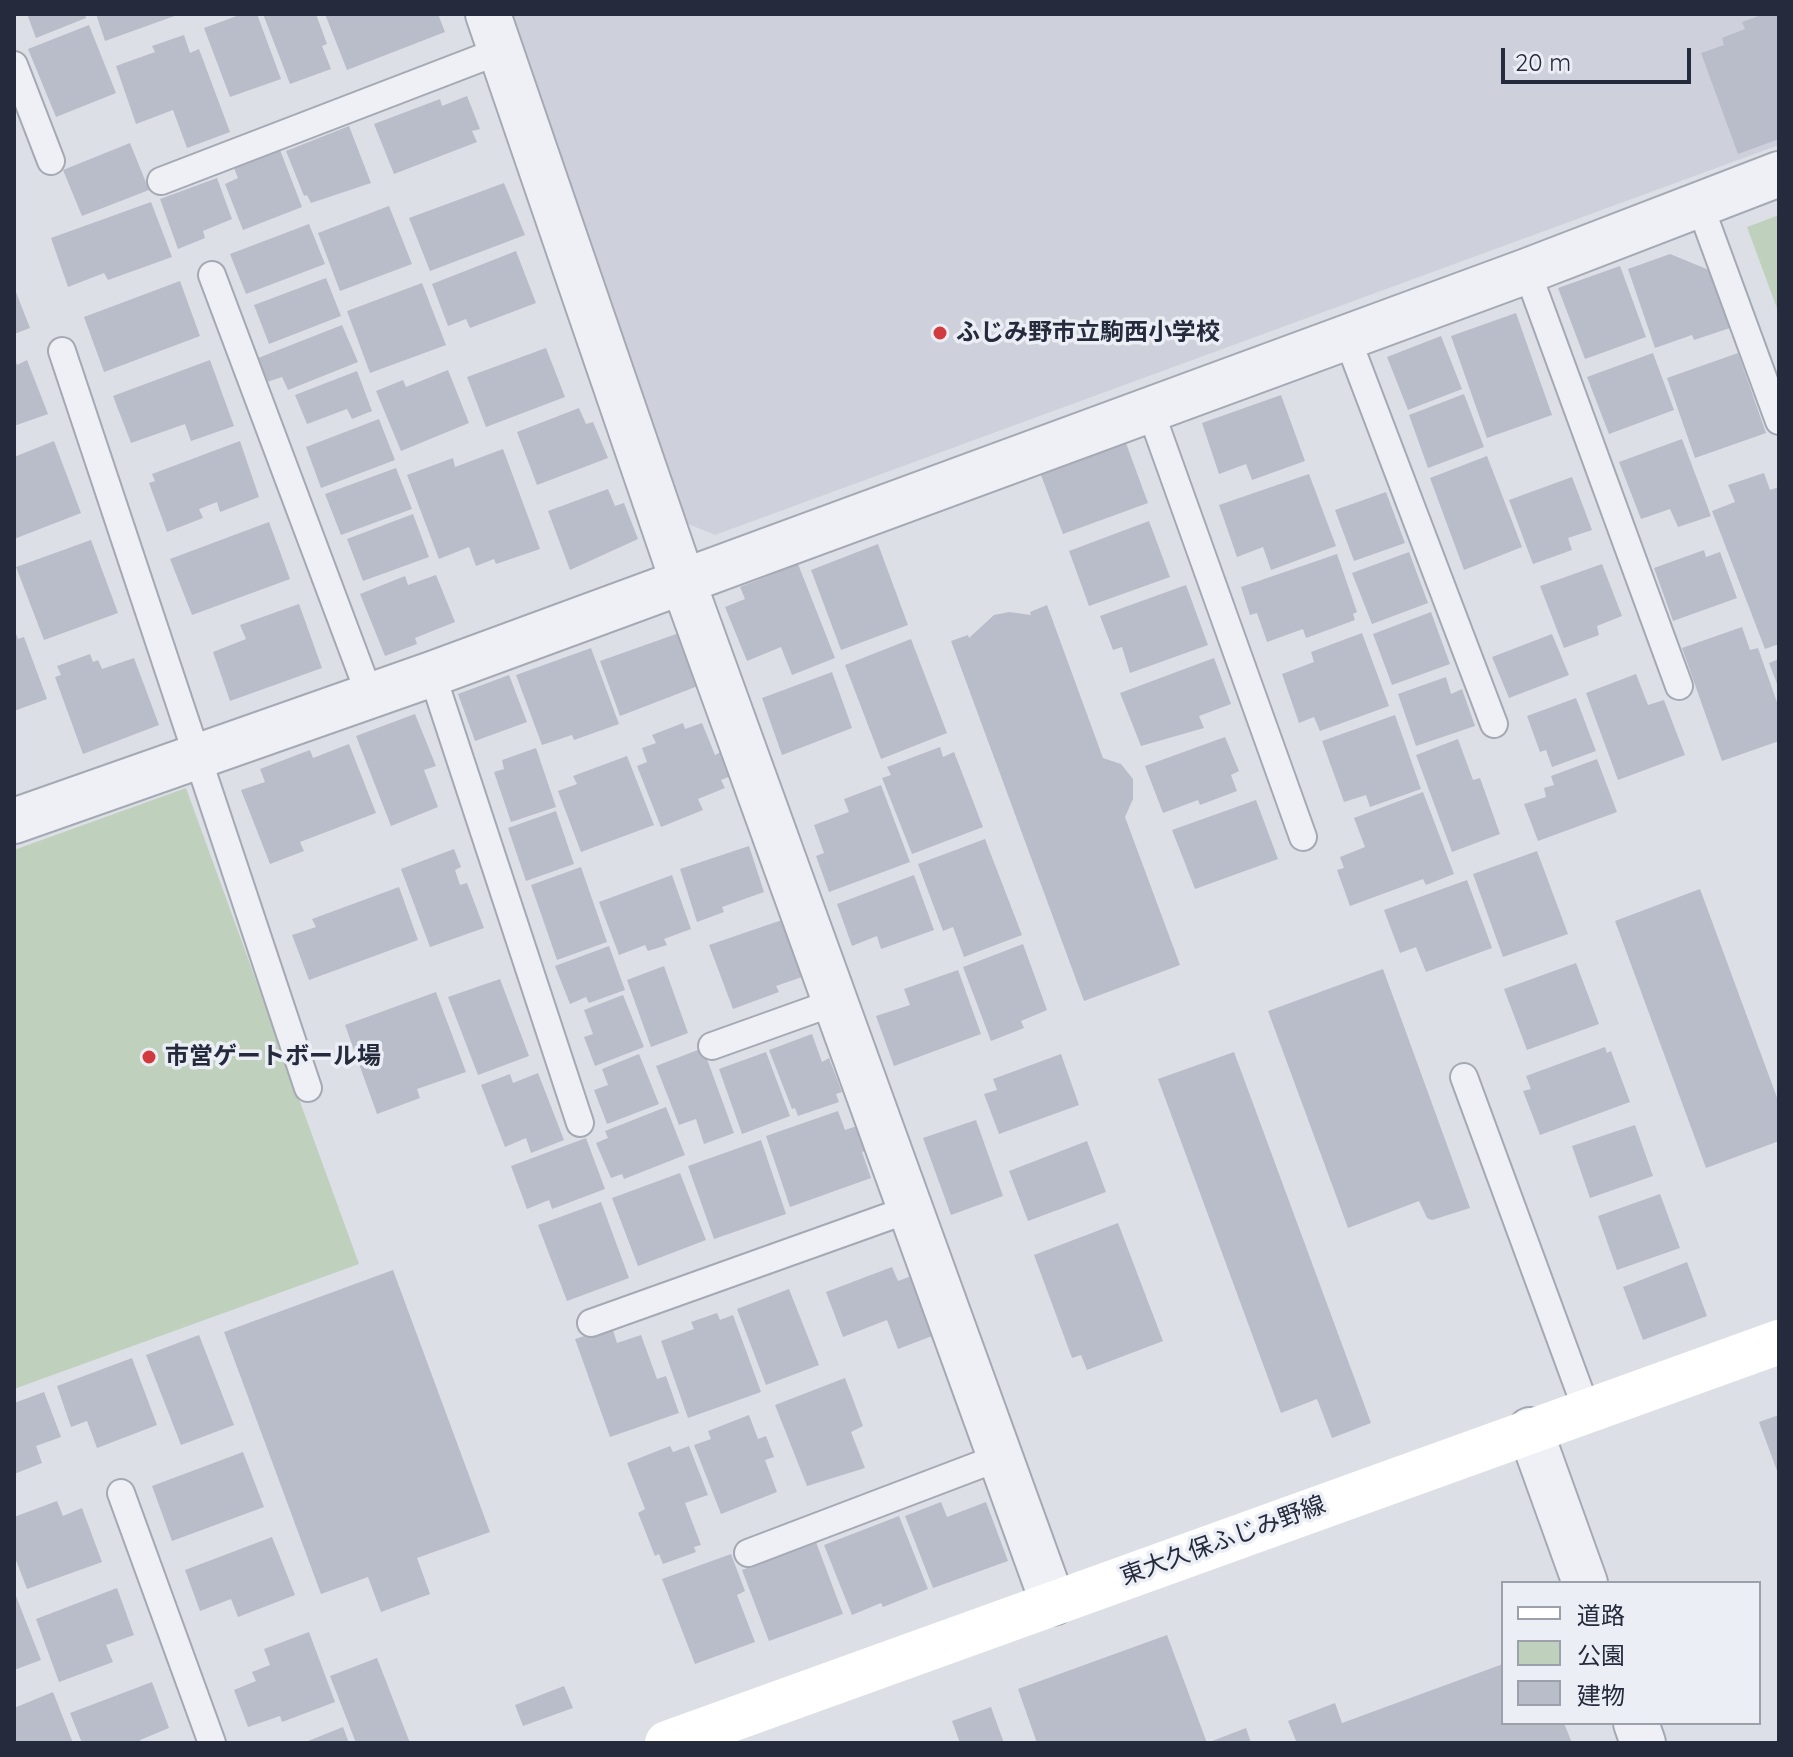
<!DOCTYPE html>
<html>
<head>
<meta charset="utf-8">
<style>
  body { margin:0 }
  #map { position:relative; width:1793px; height:1757px; overflow:hidden; background:#dcdfe6; font-family:Quicksand,"Noto Sans JP",sans-serif }
  canvas { display:block }
  .frame { position:absolute; inset:0; border:16px solid #252b3d; pointer-events:none }
  .legend { position:absolute; left:1501px; top:1581px; width:260px; height:144px; box-sizing:border-box; background:#ebeef4; border:2px solid #9ca0ab; margin:0; padding:10px 14px; list-style:none; font-size:24px; color:#252b3d }
  .legend li { display:flex; align-items:center; gap:16px; height:40px }
  .legend b { width:40px; border:2px solid #9ca0ab }
  .scale { position:absolute; left:1501px; top:48px; width:190px; height:36px; box-sizing:border-box; border:4px solid #252b3d; border-top:0; padding-left:10px; font-size:24px; line-height:28px; white-space:nowrap; color:#252b3d; -webkit-text-stroke:6px #ebeef4; paint-order:stroke }
</style>
</head>
<body>
<div id="map">
<canvas width="1793" height="1757"></canvas>
<div class="frame"></div>
<ul class="legend">
<li><b style="height:10px;background:#fff"></b>道路</li>
<li><b style="height:22px;background:#bfd1bd"></b>公園</li>
<li><b style="height:22px;background:#b9bdc9"></b>建物</li>
</ul>
<div class="scale">20 m</div>
</div>
<script>
const context = document.querySelector('canvas').getContext('2d');
context.lineJoin = 'round';
function paint(path, color) { context.fillStyle = color; context.fill(path, 'evenodd'); }
const shape = rows => new Path2D(rows.map(r => 'M' + r).join(''));
function stroke(path, color, width, dash) { context.strokeStyle = color; context.lineWidth = width; context.lineCap = dash ? 'butt' : 'round'; context.setLineDash(dash || []); context.stroke(path); }
function label(font, color, halo, rows, align = 'center') {
  context.font = font + ' Quicksand,"Noto Sans JP",sans-serif'; context.lineWidth = 7; context.setLineDash([]); context.textBaseline = 'middle'; context.strokeStyle = halo; context.fillStyle = color; for (const [text, x, y, turn = 0] of rows) {
    context.save(); context.translate(x, y); context.rotate((+turn || 0) * Math.PI / 180); context.textAlign = isNaN(turn) ? turn : align; if (halo) context.strokeText(text, 0, 0); context.fillText(text, 0, 0); context.restore();
  }
}
paint(shape([
  [499,14,1779,14,1779,145,715,535,681,521]
]), '#ced1db');
paint(shape([
  [1779,215,1779,314,1747,227],
  [186,788,359,1264,14,1389,14,850]
]), '#bfd1bd');
paint(shape([
  [27,14,85,14,86,18,36,38],
  [96,14,180,14,105,41],
  [242,14,257,14,281,79,230,97,204,28],
  [263,14,316,14,327,44,322,46,331,69,290,84],
  [325,14,438,14,445,32,347,70],
  [1764,14,1779,14,1779,139,1738,154,1701,53,1724,45,1722,38,1745,29,1742,22],
  [89,25,116,93,56,117,28,49],
  [184,35,190,53,199,49,230,132,187,148,173,110,136,124,116,66,155,52,152,46],
  [467,96,480,129,472,131,477,142,394,174,374,124,440,99,442,106],
  [349,126,371,183,311,203,307,195,304,196,286,151],
  [130,143,149,190,82,216,63,170],
  [280,150,302,207,243,230,225,184,238,178,234,168],
  [217,178,232,219,203,231,205,238,178,249,160,199],
  [504,183,525,235,430,271,409,218],
  [151,202,172,257,108,280,104,273,68,287,51,238],
  [389,206,412,264,340,291,318,233],
  [309,224,325,264,246,294,230,254],
  [516,251,536,303,470,328,466,319,448,326,432,284],
  [1670,254,1709,270,1730,328,1694,340,1692,335,1655,348,1628,269],
  [1620,266,1646,337,1585,359,1558,288],
  [326,278,341,316,269,344,254,305],
  [180,281,200,336,104,372,84,317],
  [422,283,446,345,370,373,347,311],
  [14,287,30,328,14,334],
  [1516,313,1552,415,1487,438,1451,336],
  [342,325,358,362,288,390,282,377,267,382,258,358],
  [1441,336,1462,389,1408,410,1387,357],
  [546,348,565,397,486,427,467,377],
  [1653,353,1674,410,1609,434,1587,377],
  [1738,353,1766,433,1695,458,1667,378],
  [14,357,17,365,27,360,48,414,14,426],
  [210,360,234,426,191,441,185,424,131,443,113,396],
  [448,370,469,423,401,451,376,391,403,380,406,387],
  [357,371,372,411,352,419,347,409,307,424,295,395],
  [1464,394,1484,447,1428,468,1409,415],
  [1281,395,1305,461,1252,480,1246,464,1219,474,1202,423],
  [579,408,586,424,593,422,608,458,537,485,517,432],
  [379,419,395,460,321,488,306,447],
  [1682,439,1711,516,1678,527,1670,509,1641,519,1619,462],
  [54,441,81,513,14,539,14,457],
  [240,441,259,497,220,512,217,502,199,509,203,518,167,532,149,483,155,481,152,474],
  [1126,443,1148,503,1063,534,1041,475],
  [503,449,540,549,496,564,494,559,476,566,469,547,439,559,407,475,453,458,455,467],
  [1487,456,1522,547,1464,570,1430,478],
  [396,468,412,509,341,535,325,494],
  [1764,473,1770,490,1779,487,1779,644,1765,649,1712,511,1735,502,1728,485],
  [1309,474,1336,546,1271,570,1263,547,1237,557,1219,505],
  [1572,477,1592,530,1568,538,1572,550,1533,564,1509,500],
  [608,489,615,506,624,503,638,539,570,570,548,511],
  [1386,492,1405,543,1354,561,1335,510],
  [413,514,429,557,363,581,347,539],
  [1149,521,1170,577,1089,606,1069,551],
  [269,522,290,579,192,615,170,559],
  [91,540,118,613,44,640,16,567],
  [878,544,908,625,841,650,811,570],
  [1704,550,1706,557,1720,552,1737,598,1673,621,1654,568],
  [1409,552,1428,603,1372,624,1352,573],
  [1337,554,1357,612,1353,614,1355,620,1306,638,1303,629,1267,642,1257,613,1250,615,1241,587],
  [798,564,835,658,792,675,781,647,747,661,725,607,745,599,740,587],
  [1602,564,1622,616,1597,626,1599,635,1564,648,1540,586],
  [436,575,455,622,415,638,417,644,385,656,360,594,405,576,408,585],
  [1186,585,1208,645,1130,673,1122,647,1113,650,1100,616],
  [299,604,322,668,230,701,213,652,246,639,240,625],
  [1047,605,1103,758,1121,764,1133,779,1133,799,1125,817,1180,965,1084,1001,951,641,968,635,969,638,994,615,1009,612,1031,615,1030,612],
  [1431,612,1450,664,1392,685,1373,634],
  [1742,627,1750,650,1758,648,1779,708,1779,741,1722,761,1682,648],
  [14,629,18,639,24,637,47,699,14,711],
  [679,633,698,686,620,716,600,661],
  [1362,633,1389,706,1320,731,1314,717,1299,723,1282,674,1314,662,1311,652],
  [1552,634,1569,675,1509,698,1492,657],
  [911,639,947,733,881,759,845,665],
  [591,648,619,724,574,740,572,735,542,745,516,675],
  [90,654,93,662,98,660,102,669,134,658,159,725,83,754,55,677,61,675,57,666],
  [1214,658,1231,704,1199,716,1204,728,1141,746,1120,693],
  [1779,659,1779,689,1769,663],
  [832,672,852,728,782,755,762,698],
  [1636,674,1648,705,1664,700,1685,755,1618,780,1586,693],
  [509,675,527,722,475,741,458,694],
  [1446,677,1451,694,1462,689,1475,726,1416,746,1398,694],
  [1576,698,1596,751,1552,767,1546,750,1540,752,1527,716],
  [415,714,436,766,424,770,438,807,391,826,356,736],
  [1395,715,1421,789,1370,807,1366,795,1344,802,1322,741],
  [683,723,685,729,702,723,715,755,721,752,731,776,721,780,725,788,698,799,703,810,661,827,637,766,647,762,642,748,656,743,652,735],
  [1225,737,1239,771,1231,775,1237,791,1200,805,1198,800,1163,813,1145,766],
  [1458,739,1473,780,1480,778,1500,834,1452,852,1416,755],
  [349,744,376,813,300,842,304,851,270,864,241,790,265,782,260,769,310,750,313,758],
  [940,747,943,757,954,752,983,827,912,854,882,778,891,775,887,767],
  [536,748,556,807,511,822,494,772,504,769,502,760],
  [627,756,654,825,581,852,558,791,577,784,573,776],
  [1597,759,1617,812,1538,841,1524,804,1546,797,1544,788,1554,785,1551,776],
  [881,785,910,862,829,892,816,856,824,853,814,825,849,812,844,799],
  [1423,792,1454,874,1426,885,1423,879,1350,906,1337,870,1344,868,1340,857,1365,847,1354,818],
  [1256,800,1278,859,1195,889,1172,830],
  [556,811,574,864,526,881,508,828],
  [985,839,1022,935,964,957,953,927,943,931,918,864],
  [749,846,764,892,722,907,724,912,697,922,680,869],
  [454,849,461,867,455,870,460,885,467,883,484,928,430,947,401,869],
  [1537,851,1568,934,1503,957,1473,874],
  [581,867,607,942,557,960,531,885],
  [672,875,691,929,664,939,667,945,648,951,645,945,619,955,599,902],
  [914,875,934,930,881,949,877,936,852,946,837,904],
  [1467,880,1492,948,1426,972,1416,947,1400,953,1384,910],
  [399,887,418,940,309,980,292,935,316,927,312,919],
  [1700,889,1779,1103,1779,1141,1706,1168,1615,921],
  [782,920,802,977,776,986,779,992,733,1009,709,945],
  [1023,944,1047,1010,1021,1021,1024,1028,991,1041,963,967],
  [609,946,625,990,589,1003,586,997,570,1004,555,966],
  [1576,963,1599,1024,1527,1050,1504,989],
  [664,966,688,1033,651,1047,627,980],
  [1383,969,1470,1208,1432,1220,1427,1218,1419,1201,1348,1228,1268,1011],
  [958,970,981,1034,894,1066,876,1016,910,1005,904,989],
  [500,979,529,1056,478,1075,448,997],
  [436,992,466,1072,417,1089,420,1098,377,1114,345,1025],
  [623,995,644,1047,595,1066,584,1037,593,1034,584,1010],
  [812,1034,822,1062,829,1058,842,1092,836,1094,839,1102,798,1116,795,1108,792,1109,769,1050],
  [1605,1047,1607,1053,1611,1051,1630,1102,1540,1135,1523,1091,1531,1089,1526,1076],
  [703,1048,734,1133,704,1144,696,1119,679,1125,656,1066],
  [766,1052,790,1116,742,1134,719,1069],
  [1234,1052,1371,1423,1332,1438,1317,1399,1281,1413,1158,1079],
  [639,1054,659,1104,607,1124,594,1090,608,1085,602,1069],
  [1061,1054,1079,1105,999,1134,984,1094,997,1090,993,1079],
  [538,1073,564,1140,531,1153,526,1138,505,1147,481,1085,510,1074,513,1083],
  [666,1107,685,1155,624,1179,622,1174,611,1178,596,1143,608,1138,605,1131],
  [838,1111,845,1130,860,1125,869,1150,862,1152,871,1178,790,1207,766,1136],
  [976,1120,1003,1196,951,1215,923,1138],
  [1635,1125,1653,1176,1590,1198,1572,1146],
  [586,1138,605,1189,552,1209,549,1200,527,1209,511,1166],
  [761,1140,786,1214,714,1239,688,1166],
  [1087,1141,1106,1192,1028,1221,1009,1171],
  [680,1173,706,1240,638,1266,612,1198],
  [1660,1194,1680,1248,1617,1270,1598,1216],
  [601,1202,629,1278,567,1301,538,1225],
  [1118,1223,1163,1341,1087,1370,1081,1355,1072,1358,1034,1255],
  [1687,1262,1707,1316,1643,1340,1623,1287],
  [892,1267,898,1281,917,1274,940,1333,898,1349,887,1320,843,1337,826,1292],
  [393,1270,490,1532,417,1558,430,1594,381,1612,368,1577,321,1594,224,1332],
  [789,1289,819,1365,766,1385,737,1309],
  [717,1313,720,1320,733,1315,761,1392,688,1418,661,1341,694,1329,691,1322],
  [612,1327,617,1343,641,1335,657,1379,666,1376,679,1413,610,1437,575,1339],
  [199,1335,234,1425,181,1445,146,1355],
  [132,1358,157,1425,97,1448,87,1421,71,1427,57,1386],
  [845,1378,863,1426,851,1432,865,1468,807,1486,775,1405],
  [44,1392,61,1437,36,1446,42,1463,14,1474,14,1403],
  [749,1415,758,1439,766,1436,774,1457,765,1460,777,1492,721,1514,694,1445,711,1439,708,1431],
  [1779,1415,1779,1476,1759,1422],
  [670,1446,673,1452,689,1446,708,1495,685,1503,701,1545,694,1547,696,1552,663,1564,659,1554,655,1556,638,1513,645,1509,627,1463],
  [243,1452,264,1507,172,1541,152,1486],
  [57,1501,63,1516,82,1508,102,1562,27,1589,14,1555,14,1517],
  [941,1502,947,1517,986,1502,1008,1561,933,1588,905,1516],
  [899,1516,928,1589,883,1607,881,1603,852,1615,824,1545],
  [272,1537,295,1595,238,1617,231,1599,200,1611,185,1570],
  [816,1542,843,1614,769,1641,742,1570],
  [731,1554,745,1591,737,1595,755,1642,695,1664,662,1579],
  [117,1588,134,1635,106,1645,113,1662,59,1682,36,1619],
  [14,1591,41,1660,14,1670],
  [309,1632,335,1702,282,1722,280,1716,248,1727,234,1690,256,1681,252,1672,270,1665,264,1649],
  [1167,1635,1207,1743,1037,1743,1018,1689],
  [377,1658,410,1743,356,1743,330,1676],
  [1503,1664,1503,1723,1564,1723,1572,1743,1291,1743,1296,1741,1288,1721,1335,1703,1342,1723],
  [152,1682,169,1728,140,1740,142,1743,82,1743,70,1713],
  [564,1686,573,1708,523,1726,515,1705],
  [53,1692,73,1743,14,1743,14,1708],
  [991,1707,1004,1743,960,1743,952,1721],
  [343,1727,349,1743,303,1743],
  [1246,1728,1251,1743,1207,1743]
]), '#b9bdc9');
const lane = shape([
  [14,65,51,161],
  [161,181,502,50],
  [1699,203,1779,421],
  [1527,271,1679,686],
  [212,275,370,696],
  [1346,335,1494,724],
  [62,351,308,1088],
  [1150,410,1303,837],
  [432,674,580,1123],
  [712,1046,835,1002],
  [1464,1077,1587,1411],
  [591,1323,910,1209],
  [121,1493,212,1743],
  [748,1553,1003,1456]
]);
const street = shape([
  [488,14,682,579,1053,1603],
  [14,821,432,674,1527,271,1779,174],
  [1530,1430,1585,1583],
  [1636,1723,1643,1743]
]);
stroke(lane, '#a5a9b3', 30);
stroke(street, '#a5a9b3', 48);
stroke(lane, '#eef0f5', 26);
stroke(street, '#eef0f5', 44);
stroke(shape([
  [667,1743,1779,1342]
]), '#fff', 44);
for (const [x, y, r, color] of [
  [940,333,8,"#d13b3e"],
  [149,1057,8,"#d13b3e"]
]) { const dot = new Path2D(); dot.arc(x, y, r, 0, 2 * Math.PI); context.fillStyle = color; context.fill(dot); stroke(dot, '#ebeef4', 3); }
label('bold 24px', '#252b3d', '#ebeef4', [
  ["ふじみ野市立駒西小学校",956,333],
  ["市営ゲートボール場",165,1057]
], 'left');
label('24px', '#252b3d', '#ebeef4', [
  ["東大久保ふじみ野線",1223,1541,-20]
]);
</script>
</body>
</html>
